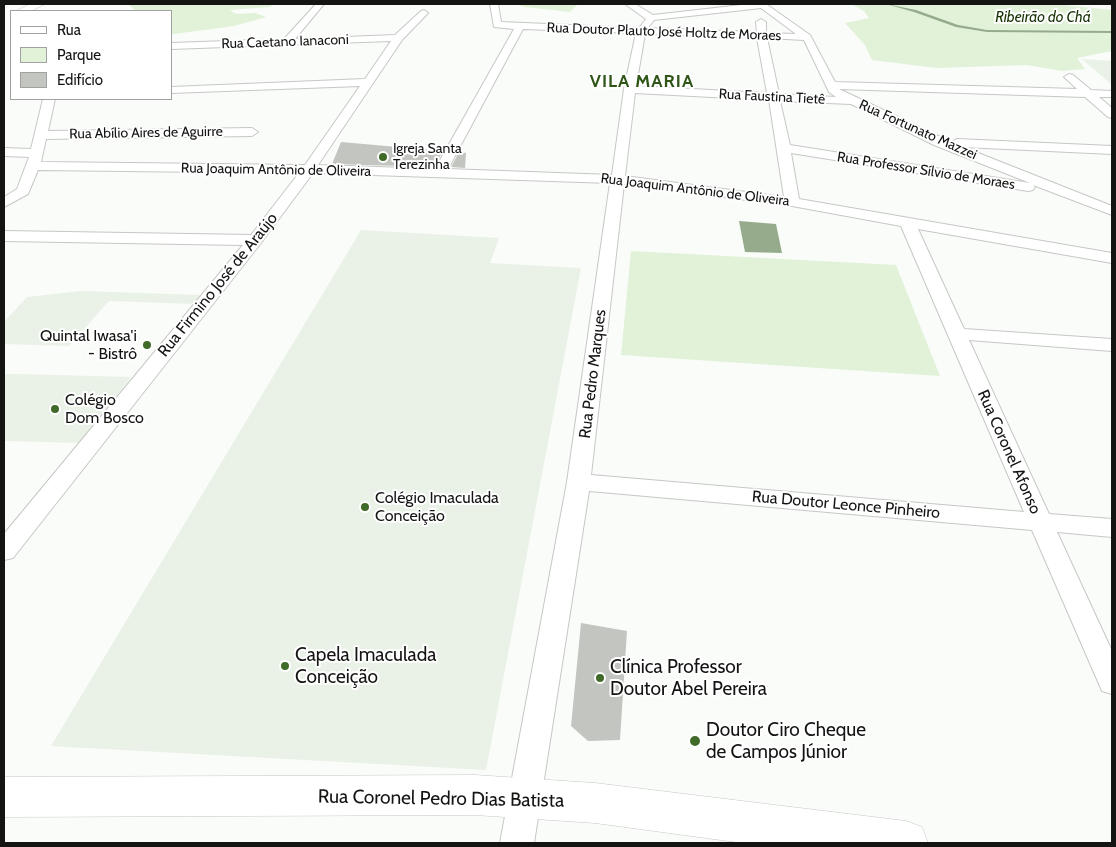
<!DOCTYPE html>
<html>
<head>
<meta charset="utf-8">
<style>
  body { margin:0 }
  #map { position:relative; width:1116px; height:847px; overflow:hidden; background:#f9fcf8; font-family:Cabin,sans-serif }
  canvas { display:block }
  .frame { position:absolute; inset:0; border:5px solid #141513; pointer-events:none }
  .legend { position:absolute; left:10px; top:10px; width:162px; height:90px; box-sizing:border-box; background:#fff; border:1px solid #a1a1a1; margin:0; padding:6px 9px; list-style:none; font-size:15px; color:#141513 }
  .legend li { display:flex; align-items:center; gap:10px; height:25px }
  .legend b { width:25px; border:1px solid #a1a1a1 }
</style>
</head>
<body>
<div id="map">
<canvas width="1116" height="847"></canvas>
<div class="frame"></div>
<ul class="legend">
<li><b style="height:6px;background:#fff"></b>Rua</li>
<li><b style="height:14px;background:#e1f2d8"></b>Parque</li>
<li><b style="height:14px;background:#c3c5c1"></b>Edifício</li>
</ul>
</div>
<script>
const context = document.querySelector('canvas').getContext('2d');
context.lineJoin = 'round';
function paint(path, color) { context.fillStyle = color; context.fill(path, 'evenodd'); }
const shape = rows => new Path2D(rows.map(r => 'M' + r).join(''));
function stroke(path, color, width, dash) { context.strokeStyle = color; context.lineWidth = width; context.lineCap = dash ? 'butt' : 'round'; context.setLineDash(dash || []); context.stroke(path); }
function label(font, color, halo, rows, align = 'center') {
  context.font = font + ' Cabin,sans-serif'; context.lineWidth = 4; context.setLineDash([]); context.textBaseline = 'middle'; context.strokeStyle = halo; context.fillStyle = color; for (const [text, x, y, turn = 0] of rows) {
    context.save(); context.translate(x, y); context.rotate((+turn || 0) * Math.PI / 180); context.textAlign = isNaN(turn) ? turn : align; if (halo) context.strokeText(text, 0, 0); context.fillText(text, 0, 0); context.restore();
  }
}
paint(shape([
  [1082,59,1112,61,1112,85],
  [361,230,499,238,490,263,581,268,486,770,51,746],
  [81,291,201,295,195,304,109,301,69,346,4,344,4,322,27,297],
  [4,374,20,374,131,377,80,443,4,441]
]), '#eaf2e7');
paint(shape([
  [128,4,250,4,272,5,270,7,230,10,236,14,255,13,266,17,234,26,174,34,171,34,171,11,136,11],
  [515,4,577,4,577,5,570,12,525,7],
  [851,4,1054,4,1112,10,1112,51,1077,58,1085,69,1062,71,1027,65,936,68,872,60,865,45,845,23,869,18,864,11],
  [631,251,896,265,940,376,621,355]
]), '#e1f2d8');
paint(shape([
  [739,221,776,224,782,253,745,252]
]), '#96ab8c');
paint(shape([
  [886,4,916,10,958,25,987,30,1112,31,1112,33,987,32,956,27,914,12,886,4]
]), '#96ab8c');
paint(shape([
  [341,142,443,151,434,167,332,164],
  [459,152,466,153,465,168,451,167],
  [581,623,627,631,620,740,588,741,571,726]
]), '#c3c5c1');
const minor = shape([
  [316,4,324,4,295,39,395,35,421,11,424,10,428,13,402,40,318,165,435,169,514,29,494,27,490,4,498,4,501,22,639,28,646,19,625,4,635,4,653,15,750,4,766,4,810,35,835,82,1077,89,1064,77,1069,74,1073,75,1091,90,1112,91,1112,97,1099,97,1112,108,1112,118,1108,117,1085,97,839,89,951,142,957,139,1112,146,1112,154,963,147,1112,206,1112,215,1033,185,1035,187,1033,190,1028,191,791,153,799,199,1112,253,1112,263,918,229,964,329,1112,339,1112,351,969,340,1049,514,1112,519,1112,537,1057,532,1112,651,1112,694,1102,691,1032,530,589,491,534,843,500,843,567,482,610,183,313,173,261,243,13,558,4,560,4,534,243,245,4,241,4,231,251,235,299,173,38,170,28,194,4,207,4,197,17,189,29,157,4,156,4,148,31,149,43,99,55,99,48,131,252,128,258,132,252,136,46,139,41,162,305,165,360,86,171,93,171,87,365,79,391,41,171,49,171,43,284,39,316,4],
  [761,8,796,34,766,33,766,22,761,19,756,22,757,32,648,28,654,20,761,8],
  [523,29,636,33,624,89,612,175,448,169,523,29],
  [645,34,757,38,767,93,636,86,645,34],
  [767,38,804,40,829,92,836,97,779,94,767,38],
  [635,93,769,100,784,197,625,176,635,93],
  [780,101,851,104,934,145,1030,183,790,145,780,101],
  [624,184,792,206,901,226,1024,512,591,475,624,184]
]);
const secondary = shape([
  [30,4,45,4,31,11,16,11,30,4]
]);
const primary = shape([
  [475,775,595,783,906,821,922,827,928,843,743,843,595,823,475,815,4,817,4,777,475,775]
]);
stroke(minor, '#c5c8c4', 2);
stroke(secondary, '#c5c8c4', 1);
stroke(primary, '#c5c8c4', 1);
paint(minor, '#fff');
paint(secondary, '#fff');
paint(primary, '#fff');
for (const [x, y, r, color] of [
  [383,157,5,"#406a27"],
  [147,345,5,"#406a27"],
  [55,409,5,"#406a27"],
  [365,507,5,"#406a27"],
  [285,666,5,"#406a27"],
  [600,678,5,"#406a27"],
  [695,741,6,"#406a27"]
]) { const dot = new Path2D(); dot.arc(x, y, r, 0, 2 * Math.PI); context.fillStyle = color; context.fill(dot); stroke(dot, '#fff', 2); }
label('14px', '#141513', '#fff', [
  ["Rua Doutor Plauto José Holtz de Moraes",664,32,2],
  ["Rua Caetano Ianaconi",285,42,-2],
  ["Rua Faustina Tietê",772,97,3],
  ["Rua Fortunato Mazzei",918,130,24],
  ["Rua Abílio Aires de Aguirre",146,133,-1],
  ["Rua Joaquim Antônio de Oliveira",276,170,1],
  ["Rua Professor Sílvio de Moraes",926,171,9],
  ["Rua Joaquim Antônio de Oliveira",695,190,7]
]);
label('14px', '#141513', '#fff', [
  ["Igreja Santa",393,149],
  ["Terezinha",393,165]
], 'left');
label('italic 15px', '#173304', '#fff', [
  ["Ribeirão do Chá",1043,18]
]);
label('16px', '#141513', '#fff', [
  ["Rua Firmino José de Araújo",218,285,-51],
  ["Rua Pedro Marques",593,374,-83],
  ["Rua Coronel Afonso",1009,452,66],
  ["Rua Doutor Leonce Pinheiro",846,505,5]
]);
label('16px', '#141513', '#fff', [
  ["Quintal Iwasa'i",137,336,"right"],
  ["- Bistrô",137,354,"right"],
  ["Colégio",65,400],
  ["Dom Bosco",65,418],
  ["Colégio Imaculada",375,498],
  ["Conceição",375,516]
], 'left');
context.letterSpacing = '1px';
label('bold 18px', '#2f5517', '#fff', [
  ["VILA MARIA",642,82]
]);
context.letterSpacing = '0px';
label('19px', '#141513', '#fff', [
  ["Capela Imaculada",295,655],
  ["Conceição",295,677],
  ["Clínica Professor",610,667],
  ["Doutor Abel Pereira",610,689],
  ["Doutor Ciro Cheque",706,730],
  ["de Campos Júnior",706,752]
], 'left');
label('19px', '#141513', '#fff', [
  ["Rua Coronel Pedro Dias Batista",441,799,1]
]);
</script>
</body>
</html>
